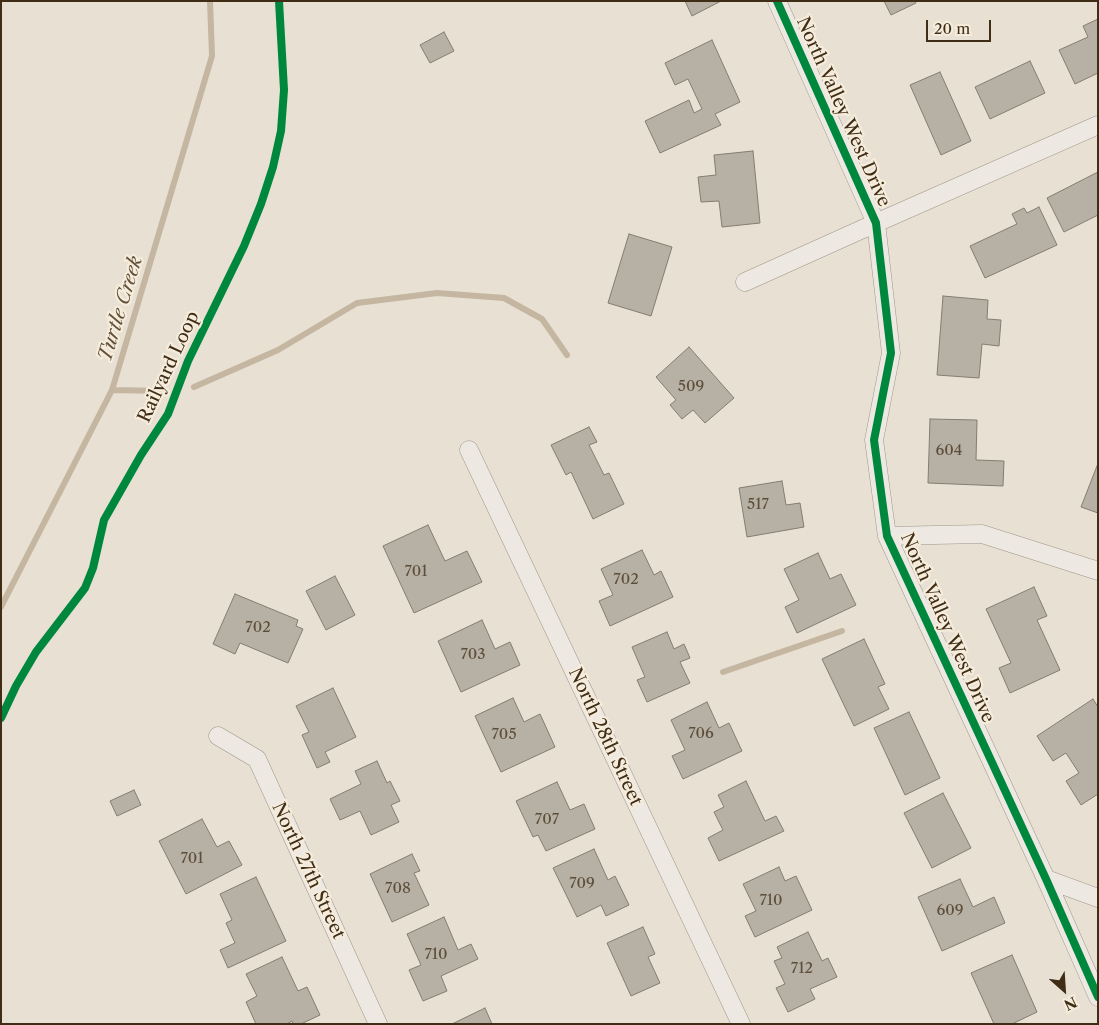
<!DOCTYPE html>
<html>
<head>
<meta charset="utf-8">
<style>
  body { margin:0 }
  #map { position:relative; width:1099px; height:1025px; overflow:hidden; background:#e8e0d2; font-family:"Libre Caslon Text",serif }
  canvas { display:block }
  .frame { position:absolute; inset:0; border:2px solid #3f2d16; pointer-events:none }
  .north { position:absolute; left:1039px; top:965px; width:50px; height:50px; -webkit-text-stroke:4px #f6ecdc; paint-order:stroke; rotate:154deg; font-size:14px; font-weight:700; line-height:20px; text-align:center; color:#3f2d16 }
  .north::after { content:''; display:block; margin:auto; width:18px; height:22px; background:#3f2d16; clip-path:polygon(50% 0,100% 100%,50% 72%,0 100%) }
  .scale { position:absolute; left:926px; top:20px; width:65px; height:22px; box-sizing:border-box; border:2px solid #3f2d16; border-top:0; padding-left:6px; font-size:15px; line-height:18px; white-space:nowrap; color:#3f2d16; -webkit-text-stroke:4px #f6ecdc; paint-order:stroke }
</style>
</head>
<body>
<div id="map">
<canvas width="1099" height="1025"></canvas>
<div class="frame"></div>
<div class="north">N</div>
<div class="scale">20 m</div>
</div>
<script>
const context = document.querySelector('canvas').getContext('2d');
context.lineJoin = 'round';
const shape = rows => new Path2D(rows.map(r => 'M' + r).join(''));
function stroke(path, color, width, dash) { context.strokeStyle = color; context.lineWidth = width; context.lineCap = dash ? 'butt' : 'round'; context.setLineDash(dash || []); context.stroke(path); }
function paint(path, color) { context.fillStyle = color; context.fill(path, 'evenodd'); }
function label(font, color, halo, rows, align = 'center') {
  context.font = font + ' "Libre Caslon Text",serif'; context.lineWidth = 4.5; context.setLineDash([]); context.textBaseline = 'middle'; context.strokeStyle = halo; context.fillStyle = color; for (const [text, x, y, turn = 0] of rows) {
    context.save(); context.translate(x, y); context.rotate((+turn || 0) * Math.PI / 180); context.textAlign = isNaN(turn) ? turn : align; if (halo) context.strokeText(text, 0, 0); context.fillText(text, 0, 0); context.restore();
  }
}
stroke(shape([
  [194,387,278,350,357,303,437,293,504,298,542,319,567,355],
  [112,390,163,391],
  [1,607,112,390,212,56,210,1],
  [723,672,842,631]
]), '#c4b6a1', 6);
const building = shape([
  [685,1,721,1,692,16,685,1],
  [884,1,915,1,916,3,891,15,884,1],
  [1098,19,1098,73,1075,84,1059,50,1088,37,1083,26,1098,19],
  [444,32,454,51,430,63,420,45,444,32],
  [712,40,740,102,715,114,721,125,660,153,645,121,689,100,694,113,702,109,688,79,675,85,665,63,712,40],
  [1030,61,1045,93,990,119,975,87,1030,61],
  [940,72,971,141,941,155,910,85,940,72],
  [753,151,760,223,722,227,719,201,701,202,698,177,716,175,714,155,753,151],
  [1098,172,1098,215,1064,232,1047,198,1098,172],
  [1039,207,1057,245,985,278,970,246,1017,224,1012,214,1024,208,1027,213,1039,207],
  [629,234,672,247,651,316,608,303,629,234],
  [943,296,988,300,987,319,1001,320,999,346,982,344,979,378,937,375,943,296],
  [689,347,734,398,705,423,693,410,682,419,670,405,676,400,656,377,689,347],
  [930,419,977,420,976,460,1004,461,1003,486,928,483,930,419],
  [589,427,597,442,589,445,604,475,609,473,624,504,593,519,571,472,566,475,551,445,589,427],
  [1097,466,1098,466,1098,513,1081,507,1097,466],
  [782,481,786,505,800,503,804,527,747,537,739,488,782,481],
  [428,525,445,561,467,551,482,582,414,613,383,546,428,525],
  [642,550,654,575,661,571,673,597,610,626,599,601,613,595,601,569,642,550],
  [818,553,830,579,841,574,856,605,797,633,785,607,799,600,784,569,818,553],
  [335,576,355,615,326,630,306,591,335,576],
  [1034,587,1047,616,1037,620,1060,670,1010,693,999,668,1011,663,986,609,1034,587],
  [235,594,298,620,296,626,303,629,288,663,240,643,235,654,213,644,235,594],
  [482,620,495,649,510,642,520,665,461,692,438,641,482,620],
  [667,632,674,649,684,644,690,658,680,662,690,683,647,702,637,680,645,677,632,647,667,632],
  [864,639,885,684,878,687,889,709,854,726,822,659,864,639],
  [333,688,356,737,325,752,330,762,317,768,302,735,309,732,296,706,333,688],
  [513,698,524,722,540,714,555,747,501,772,475,716,513,698],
  [1093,699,1098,707,1098,794,1081,805,1066,781,1079,773,1066,753,1053,761,1037,736,1093,699],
  [707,702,719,728,729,723,742,751,683,779,672,756,685,750,671,720,707,702],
  [909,712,940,778,905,795,874,728,909,712],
  [377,761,387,783,390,781,400,801,391,805,399,822,371,835,360,811,340,820,330,799,361,784,355,771,377,761],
  [746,781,765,821,776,816,784,831,719,861,708,838,723,830,714,812,724,807,718,795,746,781],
  [557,782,570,810,584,804,595,829,546,851,538,835,533,837,516,801,557,782],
  [134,790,141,805,117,816,110,801,134,790],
  [943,793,971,848,932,868,904,813,943,793],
  [202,819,217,847,229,841,242,865,186,894,159,841,202,819],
  [594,849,608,880,615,876,629,905,606,916,601,905,577,917,553,868,594,849],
  [412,854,420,871,414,873,429,905,392,922,370,874,412,854],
  [779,867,785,881,796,876,812,910,755,937,745,916,756,911,743,884,779,867],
  [256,877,286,941,228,968,220,950,235,943,226,923,232,920,220,894,256,877],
  [960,879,973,907,994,897,1005,923,942,951,918,897,960,879],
  [444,917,458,950,471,944,478,959,441,976,447,991,423,1001,409,970,421,965,407,934,444,917],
  [643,927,655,954,648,957,660,983,631,996,607,943,643,927],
  [808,932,822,961,828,958,837,977,810,989,815,999,788,1012,776,988,785,984,774,961,782,958,777,947,808,932],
  [1012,955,1037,1012,1012,1024,994,1024,971,973,1012,955],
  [282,957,298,991,307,987,320,1015,301,1024,293,1024,292,1021,287,1024,256,1024,246,1002,257,996,246,974,282,957],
  [485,1008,492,1024,452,1024,485,1008]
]);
paint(building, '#b7b0a5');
stroke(building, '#847c72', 1);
const street = shape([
  [777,1,876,223,891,353,874,440,887,536,1046,879,1098,997],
  [745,282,876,223,1098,125],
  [469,450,741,1024],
  [887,536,982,534,1098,571],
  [218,736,257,759,378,1024],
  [1046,879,1098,898]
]);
stroke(street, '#9d958a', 19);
stroke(street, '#ede8e1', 18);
stroke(shape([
  [777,1,876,223,891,353,874,440,887,536,1046,879,1098,997],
  [1,718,16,686,36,652,85,588,93,568,104,520,141,455,168,414,188,361,244,246,261,204,273,167,281,131,284,90,279,1]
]), '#00873e', 8);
label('15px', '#5d4e3a', null, [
  ["509",691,387],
  ["604",949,451],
  ["517",758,505],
  ["701",416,572],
  ["702",626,580],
  ["702",258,628],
  ["703",473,655],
  ["706",701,734],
  ["705",504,735],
  ["707",547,820],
  ["701",192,859],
  ["709",582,884],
  ["708",398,889],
  ["710",771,901],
  ["609",950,911],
  ["710",436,955],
  ["712",802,969]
]);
label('18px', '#3f2d16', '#f6ecdc', [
  ["North Valley West Drive",843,112,66],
  ["Railyard Loop",169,367,-65],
  ["North Valley West Drive",947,628,66],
  ["North 28th Street",605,737,65],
  ["North 27th Street",308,871,65]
]);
label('italic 19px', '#625139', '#f6ecdc', [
  ["Turtle Creek",121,309,-73]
]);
</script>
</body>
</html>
